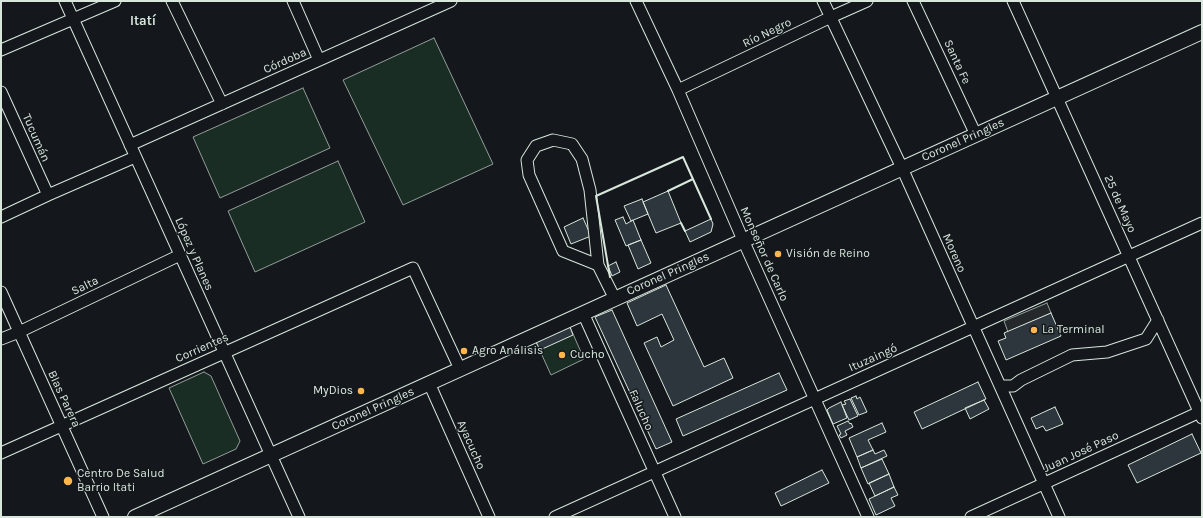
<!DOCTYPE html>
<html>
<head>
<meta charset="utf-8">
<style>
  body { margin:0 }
  #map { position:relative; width:1203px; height:518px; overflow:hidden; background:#14181c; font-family:Karla,sans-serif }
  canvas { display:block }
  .frame { position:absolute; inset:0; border:2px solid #d8e6dc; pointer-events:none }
</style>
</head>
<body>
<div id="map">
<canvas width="1203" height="518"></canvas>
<div class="frame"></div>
</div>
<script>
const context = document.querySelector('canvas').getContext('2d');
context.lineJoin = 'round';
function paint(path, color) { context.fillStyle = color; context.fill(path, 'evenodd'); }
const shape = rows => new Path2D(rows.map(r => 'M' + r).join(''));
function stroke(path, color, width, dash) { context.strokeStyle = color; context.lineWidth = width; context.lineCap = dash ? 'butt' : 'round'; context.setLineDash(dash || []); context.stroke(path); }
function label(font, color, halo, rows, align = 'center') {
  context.font = font + ' Karla,sans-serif'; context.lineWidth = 3; context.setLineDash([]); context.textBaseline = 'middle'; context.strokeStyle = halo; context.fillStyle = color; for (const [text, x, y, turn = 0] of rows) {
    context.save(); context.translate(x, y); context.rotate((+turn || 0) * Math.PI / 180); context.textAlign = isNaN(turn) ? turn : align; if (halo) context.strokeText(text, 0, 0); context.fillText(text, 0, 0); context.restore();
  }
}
const green = shape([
  [434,38,493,164,403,205,343,80,434,38],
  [303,88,330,148,220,198,193,137,303,88],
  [338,161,365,222,255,272,228,211,338,161],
  [570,327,584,359,551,375,536,342,570,327],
  [204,372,211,376,240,441,236,449,203,464,169,388,204,372]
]);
paint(green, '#1a2d24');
stroke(green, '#939e99', 1);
const parking = shape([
  [1047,303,1051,313,1008,332,1004,321,1047,303]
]);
paint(parking, '#24282b');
stroke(parking, '#939e99', 1);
const building = shape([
  [668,191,681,223,656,233,643,202,668,191],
  [642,199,648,214,631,221,624,206,642,199],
  [623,217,626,224,633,220,641,240,626,246,615,220,623,217],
  [583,218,591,236,571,244,564,227,583,218],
  [711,219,713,224,711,232,690,242,685,231,711,219],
  [641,240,651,263,638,269,628,245,641,240],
  [616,262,620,272,612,276,608,266,616,262],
  [666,285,704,367,724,358,733,378,673,406,644,343,657,337,661,347,674,340,662,314,637,326,627,303,666,285],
  [612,310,672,442,656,449,595,317,612,310],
  [1051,313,1061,336,1006,360,998,341,1006,338,1004,333,1051,313],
  [570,327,573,335,540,350,536,342,570,327],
  [779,373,787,390,683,436,676,419,779,373],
  [978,382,986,399,922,429,914,412,978,382],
  [856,396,857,399,860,397,867,412,859,415,851,398,856,396],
  [850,399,858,416,849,420,842,405,846,404,844,401,850,399],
  [984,400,989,409,970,419,965,408,984,400],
  [841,402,847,418,833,424,827,410,829,408,841,402],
  [1055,407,1063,424,1046,431,1043,426,1036,429,1031,418,1055,407],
  [848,421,850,424,851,423,853,427,845,431,847,435,841,438,839,435,841,434,837,426,848,421],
  [882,423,886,432,868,440,873,450,857,457,849,438,882,423],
  [1192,434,1201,453,1137,483,1128,465,1192,434],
  [873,450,875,454,884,450,887,456,861,468,857,457,873,450],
  [882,459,889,474,868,484,861,468,882,459],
  [822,470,829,483,781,506,775,493,822,470],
  [889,474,894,487,875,496,869,483,889,474],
  [894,487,898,495,891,498,895,506,876,515,869,499,894,487]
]);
paint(building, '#2c363c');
stroke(building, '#d8e6dc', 1);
const minor = shape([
  [65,1,299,517],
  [172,1,222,104],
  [293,1,319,60],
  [636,1,678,90,743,240,868,517],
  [823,1,902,168,1059,517],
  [913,1,976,135],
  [1013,1,1202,418],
  [1,50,115,1],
  [678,90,831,17,867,1],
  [1,92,48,195],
  [130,145,451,1],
  [1,217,48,195,135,157],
  [598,265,563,251,529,175,527,160,536,146,553,140,572,144,582,159,590,190,598,265,615,299],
  [1,292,103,517],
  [583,313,675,517],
  [1,339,19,332,180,255],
  [429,383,489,517],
  [1000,386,1013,386,1021,380,1072,355,1107,352,1146,339,1158,320],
  [1,453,413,268,460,369],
  [555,517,1202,223],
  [971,517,1202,411]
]);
const major = shape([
  [135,517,1202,32]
]);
stroke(minor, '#d8e6dc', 13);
stroke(major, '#d8e6dc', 16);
stroke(minor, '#14181c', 11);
stroke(major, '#14181c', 14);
stroke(shape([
  [668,191,693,179],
  [681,223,685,231],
  [610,277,596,196,683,157,711,219]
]), '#d8e6dc', 2);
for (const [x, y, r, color] of [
  [778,254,4,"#ffb74d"],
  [1034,330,4,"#ffb74d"],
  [464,351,4,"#ffb74d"],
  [562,355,4,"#ffb74d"],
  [361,391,4,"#ffb74d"],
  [68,481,5,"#ffb74d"]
]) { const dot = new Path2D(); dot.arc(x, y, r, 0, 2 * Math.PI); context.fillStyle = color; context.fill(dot); stroke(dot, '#14181c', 1.5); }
label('12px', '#d8e6dc', '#14181c', [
  ["Río Negro",767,33,-26],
  ["Córdoba",285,61,-24],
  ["Santa Fe",957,62,65],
  ["Tucumán",36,138,66],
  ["Coronel Pringles",963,140,-24],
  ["25 de Mayo",1120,204,66],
  ["Moreno",954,253,66],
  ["López y Planes",194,254,66],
  ["Monseñor de Carlo",764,254,66],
  ["Coronel Pringles",668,274,-24],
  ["Salta",85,286,-26],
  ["Corrientes",202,348,-24],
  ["Ituzaingó",873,358,-24],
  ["Blas Parera",64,399,65],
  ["Coronel Pringles",373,409,-24],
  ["Falucho",641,410,66],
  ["Ayacucho",471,445,66],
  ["Juan José Paso",1081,452,-25]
]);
label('12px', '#d8e6dc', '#14181c', [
  ["Visión de Reino",786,254],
  ["La Terminal",1042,330],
  ["Agro Análisis",472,351],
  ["Cucho",570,355],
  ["MyDios",353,391,"right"],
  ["Centro De Salud",77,474],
  ["Barrio Itati",77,488]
], 'left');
label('bold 13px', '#d8e6dc', '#14181c', [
  ["Itatí",143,21]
]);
</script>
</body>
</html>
